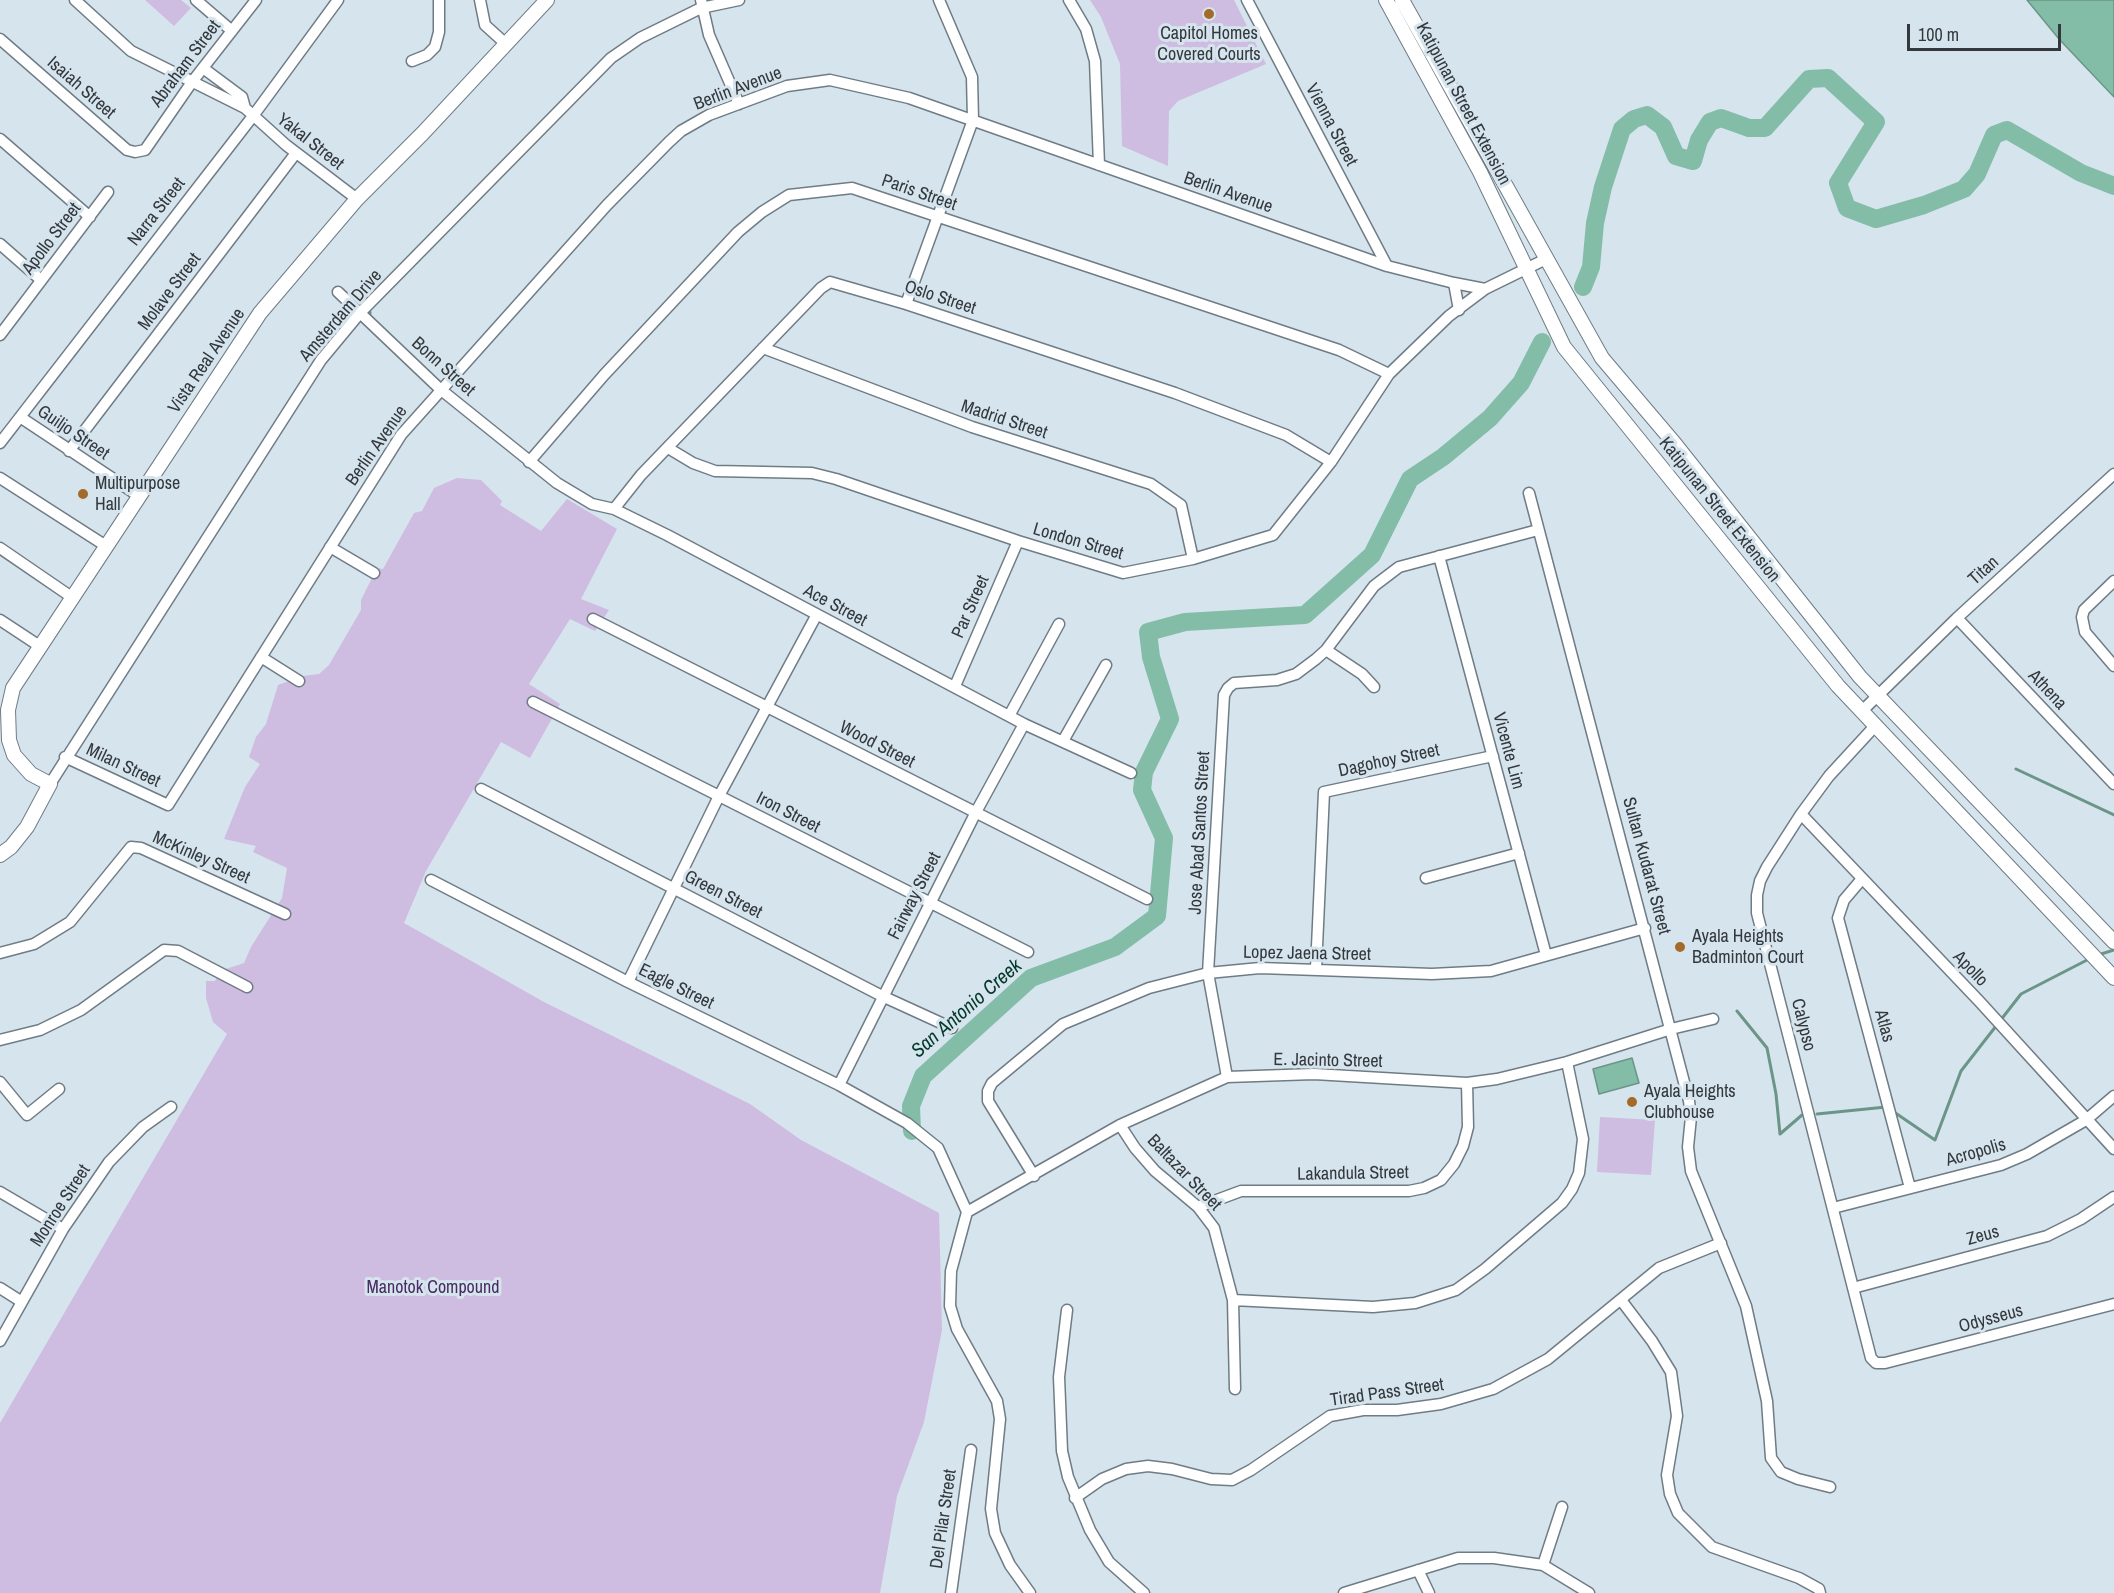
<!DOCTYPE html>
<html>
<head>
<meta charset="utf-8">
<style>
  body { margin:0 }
  #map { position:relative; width:2114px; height:1593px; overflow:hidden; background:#d6e4ee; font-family:"Archivo Narrow",sans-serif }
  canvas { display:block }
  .scale { position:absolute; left:1907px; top:24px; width:154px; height:27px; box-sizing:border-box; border:3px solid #33383c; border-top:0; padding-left:8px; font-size:18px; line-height:21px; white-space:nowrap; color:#33383c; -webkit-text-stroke:4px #d6e4ee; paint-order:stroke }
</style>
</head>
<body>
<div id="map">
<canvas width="2114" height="1593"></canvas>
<div class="scale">100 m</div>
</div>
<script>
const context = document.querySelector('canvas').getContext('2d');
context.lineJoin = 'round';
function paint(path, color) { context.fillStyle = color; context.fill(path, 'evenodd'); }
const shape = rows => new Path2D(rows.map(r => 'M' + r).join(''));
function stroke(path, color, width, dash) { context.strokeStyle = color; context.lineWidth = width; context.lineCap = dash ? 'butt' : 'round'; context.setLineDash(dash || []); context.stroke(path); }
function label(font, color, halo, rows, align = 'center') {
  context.font = font + ' "Archivo Narrow",sans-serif'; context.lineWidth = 6; context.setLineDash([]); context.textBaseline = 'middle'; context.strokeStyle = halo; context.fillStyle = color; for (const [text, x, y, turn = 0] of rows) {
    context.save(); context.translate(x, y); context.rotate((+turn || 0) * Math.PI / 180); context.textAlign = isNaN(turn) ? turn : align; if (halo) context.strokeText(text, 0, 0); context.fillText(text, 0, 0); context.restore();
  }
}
paint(shape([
  [145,0,181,0,191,8,174,26],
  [1090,0,1234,0,1266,64,1178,101,1169,111,1168,166,1122,146,1120,64,1101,17],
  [457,478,481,480,502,501,500,505,541,531,567,499,617,529,581,599,609,610,595,631,570,619,529,684,560,704,530,758,501,742,426,871,404,923,544,1002,750,1104,801,1140,939,1213,942,1330,924,1422,897,1496,880,1593,0,1593,0,1423,227,1034,213,1022,206,998,206,981,215,981,220,971,244,963,251,947,282,898,287,868,253,852,256,846,224,839,245,787,260,764,249,757,256,737,266,724,278,685,303,676,319,674,329,665,361,610,361,600,377,568,383,569,414,513,422,511,434,488],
  [1600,1117,1655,1120,1651,1175,1597,1172]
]), '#cebce1');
const water = shape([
  [2027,0,2114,0,2114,97,2059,39,2027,0],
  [1632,1058,1639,1083,1599,1094,1593,1069,1632,1058]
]);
paint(water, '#83bda7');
stroke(water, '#6b9587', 1.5);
stroke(shape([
  [370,314,370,312],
  [2016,769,2114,815],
  [2098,955,2114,950],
  [1737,1011,1767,1048,1776,1094,1780,1134,1802,1115],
  [1894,1112,1935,1140,1961,1071,2021,994,2089,959],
  [1817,1114,1886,1107]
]), '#6b9587', 3);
stroke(shape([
  [1583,287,1591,267,1595,223,1603,187,1622,129,1634,119,1647,115,1663,127,1676,156,1693,161,1699,140,1710,122,1721,118,1749,128,1765,128,1809,79,1828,78,1876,122,1838,183,1847,208,1876,219,1924,205,1964,189,1977,174,1994,135,2007,130,2081,173,2114,186],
  [912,1131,911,1106,923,1076,1031,978,1115,947,1157,916,1164,838,1142,790,1144,772,1170,719,1151,657,1148,632,1185,622,1305,615,1372,555,1410,479,1443,457,1490,418,1521,383,1542,342]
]), '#83bda7', 18);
const street = shape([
  [75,0,131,51,245,108],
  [196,0,232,31],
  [480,0,485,25,506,44],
  [701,0,709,35,739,104],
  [1069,0,1086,29,1095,61,1099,165],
  [1247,0,1387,266],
  [0,39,127,150,135,152,145,150,192,82,256,0],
  [412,61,427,55,435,47,439,32,439,0],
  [203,68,242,97,245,108,286,145,357,199],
  [0,139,90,217],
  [0,244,41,280],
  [1454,283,1459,310],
  [338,292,440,389,557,483,592,504,614,509,667,535,1024,724,1131,773],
  [906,304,973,120,972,77,939,0],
  [0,335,108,192],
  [763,348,972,427,1151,484,1181,505,1193,559],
  [20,417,139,496],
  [0,443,253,116,338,0],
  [668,448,693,463,715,471,812,473,836,479,1018,541,1123,573,1193,559,1273,535,1331,462,1389,374,1449,316,1485,289],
  [69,451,296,153],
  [529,462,604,375,738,232,762,212,789,195,852,188,1339,350,1389,374],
  [0,478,106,546],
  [1529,493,1689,1101,1691,1117,1688,1147,1691,1171,1746,1306,1767,1401,1771,1458,1781,1472,1798,1479,1830,1487],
  [614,509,641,475,821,288,830,282,906,304,1175,393,1286,435,1331,462],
  [330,547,374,573],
  [0,548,73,598],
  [1439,556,1546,955],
  [2114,581,2084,610,2082,617,2085,632,2114,666],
  [1957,618,2114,784],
  [593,619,1147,899],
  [0,620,41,647],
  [1326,650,1362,674,1374,687],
  [261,657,299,681],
  [955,686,1018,541],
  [533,702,1028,952],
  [1862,711,1957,618,2114,474],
  [1009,716,1059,624],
  [1875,726,1829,776,1801,814,1767,867,1760,881,1757,895,1757,913,1871,1358,1876,1363,1885,1363,2114,1304],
  [1063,741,1106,665],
  [65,757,168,805,401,435,607,205,669,142,681,131,709,115,787,86,830,80,909,98,1387,266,1454,283,1485,289,1546,259],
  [50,784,321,360,360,313,611,58,640,38,701,8,739,0],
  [481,789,882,996,952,1028],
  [1801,814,1979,1001,2114,1149],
  [1426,878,1519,853],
  [431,880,628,982,839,1085,907,1123,938,1148,967,1212,951,1271,950,1306,957,1329,997,1401,1000,1419,991,1509,995,1533,1010,1565,1030,1593],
  [1861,880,1844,900,1838,918,1910,1188],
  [0,953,34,944,70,922,131,847,141,848,285,914],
  [1316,969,1324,792,1493,756],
  [628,982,719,796,816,616],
  [0,1040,40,1030,81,1010,164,950,178,951,247,987],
  [1227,1077,1208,973,1224,695,1228,688,1234,683,1277,680,1296,674,1316,659,1326,650,1374,586,1399,567,1538,530],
  [0,1082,27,1115,59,1089],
  [839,1085,976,812,1024,724],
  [1120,1125,1135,1148,1155,1171,1198,1207,1214,1228,1233,1300,1235,1389],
  [1034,1176,988,1101,988,1091,992,1083,1063,1024,1149,988,1208,973,1260,968,1432,974,1491,971,1645,928],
  [0,1192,63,1229],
  [1198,1207,1241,1191,1409,1191,1424,1188,1441,1180,1454,1164,1463,1146,1468,1127,1467,1083],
  [1833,1208,2001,1165,2027,1154,2086,1120,2114,1096],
  [967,1212,1120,1125,1227,1077,1314,1074,1467,1083,1497,1079,1567,1062,1671,1029,1713,1019],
  [0,1288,22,1302],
  [1853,1288,2047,1236,2081,1219,2114,1197],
  [1233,1300,1373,1307,1415,1303,1456,1290,1485,1269,1562,1203,1572,1189,1579,1173,1583,1139,1567,1062],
  [1621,1300,1652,1341,1671,1372,1677,1416,1667,1475,1670,1494,1678,1513,1712,1547,1799,1578,1819,1589,1820,1593],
  [1067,1310,1059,1377,1062,1451,1068,1477,1090,1530,1109,1562,1144,1593],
  [0,1341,63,1229,109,1162,143,1127,171,1107],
  [1075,1498,1102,1479,1126,1469,1148,1466,1172,1469,1211,1479,1232,1480,1251,1470,1330,1416,1363,1410,1397,1410,1441,1404,1493,1389,1548,1359,1659,1268,1721,1243],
  [1543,1565,1562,1507],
  [1418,1570,1429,1593],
  [951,1593,971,1450],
  [1344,1593,1458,1558,1494,1558,1543,1565,1589,1593]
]);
const secondary = shape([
  [1386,0,1480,172,1564,347,1838,686,2114,978],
  [1402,0,1602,358,1675,444,1860,677,2114,942],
  [0,855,11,847,27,827,50,784,31,774,14,755,9,740,8,710,13,688,260,313,357,199,423,133,547,0]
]);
stroke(street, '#6f7c85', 13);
stroke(secondary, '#6f7c85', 16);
stroke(street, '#fff', 10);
stroke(secondary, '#fff', 14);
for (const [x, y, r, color] of [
  [1209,14,6,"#a46a2a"],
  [83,494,6,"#a46a2a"],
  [1680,947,6,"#a46a2a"],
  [1632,1102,6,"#a46a2a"]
]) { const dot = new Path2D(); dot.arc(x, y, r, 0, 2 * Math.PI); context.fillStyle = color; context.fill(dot); stroke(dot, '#d6e4ee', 2); }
label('18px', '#33383c', '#d6e4ee', [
  ["Capitol Homes",1209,34,"center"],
  ["Covered Courts",1209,55,"center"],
  ["Multipurpose",95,484],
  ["Hall",95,505],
  ["Ayala Heights",1692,937],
  ["Badminton Court",1692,958],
  ["Ayala Heights",1644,1092],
  ["Clubhouse",1644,1113]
], 'left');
label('18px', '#33383c', '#d6e4ee', [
  ["Abraham Street",186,64,-53],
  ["Isaiah Street",81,88,41],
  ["Berlin Avenue",738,89,-21],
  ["Katipunan Street Extension",1463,104,62],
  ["Vienna Street",1331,125,62],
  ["Yakal Street",310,142,38],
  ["Paris Street",919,193,19],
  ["Berlin Avenue",1228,193,19],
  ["Narra Street",157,212,-52],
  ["Apollo Street",52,239,-53],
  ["Molave Street",170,292,-53],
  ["Oslo Street",940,298,18],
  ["Amsterdam Drive",341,316,-49],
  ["Vista Real Avenue",207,361,-56],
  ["Bonn Street",443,367,42],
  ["Madrid Street",1004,420,18],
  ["Guiljo Street",73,433,34],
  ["Berlin Avenue",377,446,-55],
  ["Katipunan Street Extension",1719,510,51],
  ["London Street",1078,542,16],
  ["Titan",1984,571,-42],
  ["Ace Street",835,606,28],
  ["Par Street",971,607,-66],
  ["Athena",2047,690,47],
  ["Wood Street",877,745,27],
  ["Vicente Lim",1508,751,75],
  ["Dagohoy Street",1389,761,-12],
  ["Milan Street",123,766,25],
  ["Iron Street",788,813,27],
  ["Jose Abad Santos Street",1200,833,-87],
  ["McKinley Street",201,858,24],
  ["Sultan Kudarat Street",1646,866,75],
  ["Green Street",723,895,27],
  ["Fairway Street",915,896,-63],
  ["Lopez Jaena Street",1307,954,1],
  ["Apollo",1970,969,46],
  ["Eagle Street",676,987,26],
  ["Calypso",1803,1025,76],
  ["Atlas",1884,1026,75],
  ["E. Jacinto Street",1328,1061,1],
  ["Acropolis",1976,1153,-16],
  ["Baltazar Street",1184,1173,46],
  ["Lakandula Street",1353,1174,-1],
  ["Monroe Street",61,1206,-57],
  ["Zeus",1983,1236,-15],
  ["Odysseus",1991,1319,-15],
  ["Tirad Pass Street",1387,1393,-8],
  ["Del Pilar Street",944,1519,-82]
]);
label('18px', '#492b62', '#d6e4ee', [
  ["Manotok Compound",433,1288]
]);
label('italic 20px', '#03382a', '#d6e4ee', [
  ["San Antonio Creek",967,1009,-41]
]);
</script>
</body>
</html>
